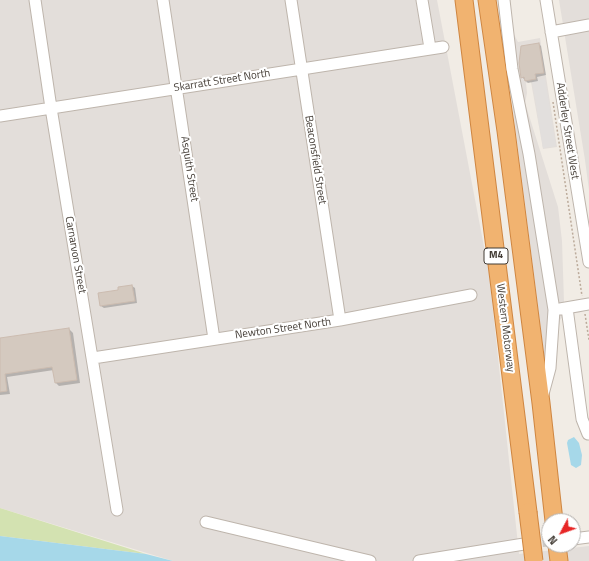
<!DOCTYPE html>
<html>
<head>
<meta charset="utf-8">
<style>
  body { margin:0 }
  #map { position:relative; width:589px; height:561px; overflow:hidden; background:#f1ece5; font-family:"Titillium Web",sans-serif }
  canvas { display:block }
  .north { position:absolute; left:541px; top:513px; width:40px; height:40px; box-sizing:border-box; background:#fff; border:1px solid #b4b1ae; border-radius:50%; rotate:229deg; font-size:11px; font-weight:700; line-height:16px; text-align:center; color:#433c35 }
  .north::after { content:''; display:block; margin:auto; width:14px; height:18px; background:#e72626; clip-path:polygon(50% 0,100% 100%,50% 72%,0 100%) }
</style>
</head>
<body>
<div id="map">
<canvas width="589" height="561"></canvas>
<div class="north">N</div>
</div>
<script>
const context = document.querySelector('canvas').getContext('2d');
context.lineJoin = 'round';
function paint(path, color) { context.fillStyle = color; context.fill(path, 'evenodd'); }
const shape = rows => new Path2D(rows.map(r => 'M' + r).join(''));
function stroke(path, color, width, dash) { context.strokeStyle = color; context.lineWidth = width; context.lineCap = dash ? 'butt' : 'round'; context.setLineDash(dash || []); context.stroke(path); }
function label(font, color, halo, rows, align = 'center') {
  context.font = font + ' "Titillium Web",sans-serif'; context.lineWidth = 4; context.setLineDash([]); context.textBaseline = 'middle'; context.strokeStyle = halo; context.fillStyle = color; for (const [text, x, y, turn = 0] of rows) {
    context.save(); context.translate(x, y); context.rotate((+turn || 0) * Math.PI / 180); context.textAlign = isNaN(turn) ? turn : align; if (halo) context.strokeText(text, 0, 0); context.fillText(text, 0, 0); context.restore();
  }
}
paint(shape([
  [0,0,437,0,489,273,519,554,589,546,589,561,173,561,0,508],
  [499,0,510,0,511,29,518,42,540,38,557,147,543,149,531,82,526,83,527,93,525,103,558,207,562,241,564,302,580,299,582,312,564,315,560,320,549,393],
  [559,0,589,0,589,190,585,160]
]), '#e3deda');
paint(shape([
  [0,508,146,554,0,536]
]), '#d3e2b1');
paint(shape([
  [545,79,556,146,543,148,532,81]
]), '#e2dfdd');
paint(shape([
  [574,437,579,443,582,455,581,465,576,468,571,465,567,443,568,440],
  [0,536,146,554,173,561,0,561]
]), '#a6d8e9');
paint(shape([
  [539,44,541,46,546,75,537,77,538,81,528,83,522,77,520,52],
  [132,286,135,288,137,303,104,308,101,306],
  [69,329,73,333,80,383,59,386,56,383,54,370,7,377,10,394,0,395,0,339]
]), '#0003');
const building = shape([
  [539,43,544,73,535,74,536,79,525,81,524,77,521,78,519,63,521,46,539,43],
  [132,285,135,301,100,306,98,293,118,290,118,287,132,285],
  [69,328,77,380,55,383,52,367,5,374,7,391,0,392,0,338,69,328]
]);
paint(building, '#d4c9bf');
stroke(building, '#ccbcb0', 1);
stroke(shape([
  [526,543,549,541]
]), '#cec9c2', 11, [11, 5.5]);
const minor = shape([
  [35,0,51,108,117,510],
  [163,0,214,339],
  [291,0,340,320],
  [422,0,430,48],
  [504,0,512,69,529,154,554,310,550,368,543,394],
  [546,0,589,262],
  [551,32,589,25],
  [0,116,443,47],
  [567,308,582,419,588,434],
  [560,309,589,304],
  [93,358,340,320,471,295],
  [206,522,370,561],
  [573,539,589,537],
  [419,561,524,544]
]);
const highway = shape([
  [464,0,528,512],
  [487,0,506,131,541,403,554,521],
  [557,545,559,561]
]);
stroke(minor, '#beb5ac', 13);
stroke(highway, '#cf8641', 19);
stroke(shape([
  [553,102,582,296],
  [585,314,589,340]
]), '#bcab9b', 1.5, [2, 2]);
stroke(minor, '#fff', 11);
stroke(highway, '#f1b370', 17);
const highwayBridge = shape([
  [528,512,534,561]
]);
stroke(highwayBridge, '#cf8641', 19, []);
stroke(highwayBridge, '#f1b370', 17);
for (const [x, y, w] of [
  [496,256,24]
]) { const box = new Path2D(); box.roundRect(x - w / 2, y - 8, w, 16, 3); context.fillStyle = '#fff'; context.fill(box); stroke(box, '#433c35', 1); }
label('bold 10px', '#433c35', null, [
  ["M4",496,256]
]);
label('11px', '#433c35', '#fff', [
  ["Skarratt Street North",222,81,-9],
  ["Adderley Street West",567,131,81],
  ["Beaconsfield Street",315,160,81],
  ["Asquith Street",189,169,81],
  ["Carnarvon Street",75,255,80],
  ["Western Motorway",505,328,83],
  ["Newton Street North",283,329,-8]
]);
</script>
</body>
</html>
